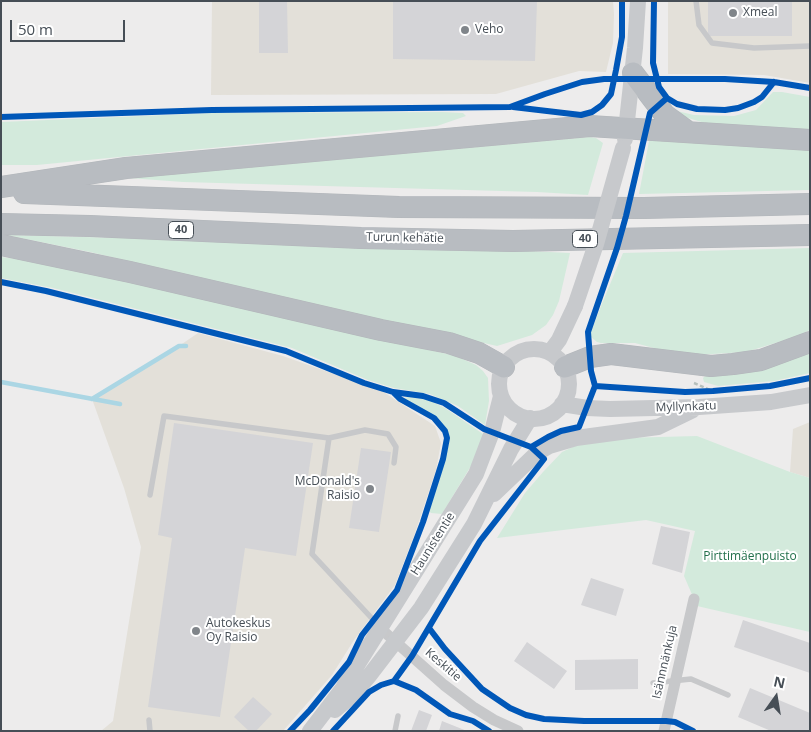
<!DOCTYPE html>
<html>
<head>
<meta charset="utf-8">
<style>
  body { margin:0 }
  #map { position:relative; width:811px; height:732px; overflow:hidden; background:#edecec; font-family:"Open Sans",sans-serif }
  canvas { display:block }
  .frame { position:absolute; inset:0; border:2px solid #464e56; pointer-events:none }
  .north { position:absolute; left:751px; top:672px; width:50px; height:50px; -webkit-text-stroke:4px #fff; paint-order:stroke; rotate:13deg; font-size:14px; font-weight:700; line-height:20px; text-align:center; color:#464e56 }
  .north::after { content:''; display:block; margin:auto; width:18px; height:22px; background:#464e56; clip-path:polygon(50% 0,100% 100%,50% 72%,0 100%) }
  .scale { position:absolute; left:10px; top:20px; width:115px; height:22px; box-sizing:border-box; border:2px solid #464e56; border-top:0; padding-left:6px; font-size:15px; line-height:18px; white-space:nowrap; color:#464e56; -webkit-text-stroke:4px #fff; paint-order:stroke }
</style>
</head>
<body>
<div id="map">
<canvas width="811" height="732"></canvas>
<div class="frame"></div>
<div class="north">N</div>
<div class="scale">50 m</div>
</div>
<script>
const context = document.querySelector('canvas').getContext('2d');
context.lineJoin = 'round';
function paint(path, color) { context.fillStyle = color; context.fill(path, 'evenodd'); }
const shape = rows => new Path2D(rows.map(r => 'M' + r).join(''));
function stroke(path, color, width, dash) { context.strokeStyle = color; context.lineWidth = width; context.lineCap = dash ? 'butt' : 'round'; context.setLineDash(dash || []); context.stroke(path); }
function label(font, color, halo, rows, align = 'center') {
  context.font = font + ' "Open Sans",sans-serif'; context.lineWidth = 4; context.setLineDash([]); context.textBaseline = 'middle'; context.strokeStyle = halo; context.fillStyle = color; for (const [text, x, y, turn = 0] of rows) {
    context.save(); context.translate(x, y); context.rotate((+turn || 0) * Math.PI / 180); context.textAlign = isNaN(turn) ? turn : align; if (halo) context.strokeText(text, 0, 0); context.fillText(text, 0, 0); context.restore();
  }
}
paint(shape([
  [212,1,613,1,614,14,613,43,606,72,579,71,496,94,211,95],
  [668,1,810,1,810,83,764,75,668,74],
  [198,333,283,356,382,391,435,426,441,443,436,470,414,536,395,585,354,640,332,675,283,731,101,731,113,721,141,547,124,488,92,399,179,346],
  [810,422,810,478,790,472,793,429]
]), '#e3e0d9');
paint(shape([
  [773,92,782,92,810,97,810,132,705,123,678,115,677,111,694,115,734,116,756,110],
  [442,112,463,113,466,116,437,126,37,165,1,165,1,122,212,113],
  [589,137,596,138,603,143,588,195,537,192,183,182,129,178],
  [652,139,810,147,810,190,639,194,649,141],
  [6,235,163,239,344,248,508,250,570,253,559,301,553,315,546,325,532,335,497,346,264,293,90,252],
  [810,248,810,330,795,337,746,352,695,355,665,351,635,343,601,343,597,342,591,337,591,332,601,306,623,253],
  [1,257,36,261,456,356,476,365,483,371,488,378,489,401,485,425,458,406,430,394,394,388,368,380,292,348,53,288,1,278],
  [810,353,810,373,774,381,718,386,704,382,703,378,705,376,759,368],
  [408,397,429,400,445,408,483,434,480,451,442,514,431,513,429,511,449,444,449,435,439,419,404,398],
  [697,436,790,472,810,478,810,632,697,606,684,576,695,531,646,520,497,538,525,493,543,472,562,452,579,444,621,438]
]), '#d3eadc');
stroke(shape([
  [1,382,120,404],
  [92,399,179,346,186,346]
]), '#abd6e4', 4.5);
paint(shape([
  [259,1,287,1,288,53,259,53],
  [393,1,537,1,535,61,393,59],
  [708,1,792,1,792,36,708,36],
  [174,423,313,443,296,556,245,548,220,717,148,707,172,538,158,535],
  [361,448,391,452,379,532,349,528],
  [661,526,690,532,682,573,652,564],
  [591,578,624,589,616,616,581,605],
  [743,620,810,643,810,673,734,647],
  [527,642,567,671,554,689,514,661],
  [638,659,638,689,575,690,575,660],
  [750,688,810,713,810,731,771,731,738,717],
  [253,697,272,714,256,731,249,731,234,717],
  [419,710,432,715,426,731,411,731],
  [442,721,467,731,439,731]
]), '#d4d4d7');
const highway = shape([
  [633,73,665,115,687,131],
  [1,187,126,168,590,126,810,140],
  [24,193,399,207,644,208,810,204],
  [1,224,90,226,361,238,513,241,810,235],
  [1,245,130,272,381,330,449,343,479,353,504,367],
  [565,367,590,357,611,354,711,366,733,364,761,360,810,342]
]);
stroke(highway, '#b2b6ba', 22);
stroke(shape([
  [694,383,710,390]
]), '#b6bfbc', 2.5, [4, 2.5]);
stroke(shape([
  [696,1,699,25,712,43,754,48,810,46],
  [329,438,365,430,388,434,396,447,394,463],
  [150,495,164,416,329,438,312,554,379,626],
  [653,683,691,679,728,695],
  [149,720,150,731],
  [395,731,398,716]
]), '#c7c8ca', 5.5);
stroke(shape([
  [380,628,444,685,473,707,494,720,518,731],
  [664,731,694,599]
]), '#c7c8ca', 11);
stroke(shape([
  [625,139,635,48,638,1],
  '499 384a35 35 0 1 1 70 0a35 35 0 1 1-70 0Z',
  [550,352,559,340,575,306],
  [562,404,587,408,610,409,699,407,771,402,810,395],
  [494,494,537,453,549,446,576,438,658,427,693,410],
  [335,710,354,694,369,676,421,608,474,524,511,449,530,418],
  [310,731,343,688,356,667,476,474,492,432,501,396]
]), '#c7c9cc', 16);
stroke(highway, '#b8bcc1', 21);
stroke(shape([
  [575,306,596,244,623,148]
]), '#c7c9cc', 16);
stroke(shape([
  [654,1,653,63,659,87,667,98,677,104,697,109,725,110,738,108,754,102,762,97,774,82],
  [513,107,581,115,592,112,602,105,611,94,616,70,622,37,622,1],
  [1,117,212,110,510,107,545,94,582,82,604,79,725,79,774,82,810,88],
  [1,282,46,291,286,351,364,383,393,392,400,399,434,418,445,431,447,438,443,459,423,522,397,590,362,635,349,662,310,710,290,731],
  [595,386,685,392,713,391,770,386,810,378],
  [393,392,423,396,444,403,484,429,531,447,544,459,480,541,412,656,394,681],
  [531,447,548,437,561,431,579,427,595,386,591,371,588,332,617,248,626,216,650,113,667,98],
  [429,628,445,649,482,689,510,708,526,715,544,719,584,721,666,721,675,722,693,731],
  [333,731,369,692,381,685,394,681,416,690,450,714,473,721,489,731]
]), '#0057b8', 6);
for (const [x, y, r, color] of [
  [733,13,5,"#80858a"],
  [465,30,5,"#80858a"],
  [370,489,5,"#80858a"],
  [196,631,5,"#80858a"]
]) { const dot = new Path2D(); dot.arc(x, y, r, 0, 2 * Math.PI); context.fillStyle = color; context.fill(dot); stroke(dot, '#fff', 2); }
for (const [x, y, w] of [
  [181,230,25],
  [585,239,25]
]) { const box = new Path2D(); box.roundRect(x - w / 2, y - 8.5, w, 17, 4); context.fillStyle = '#fff'; context.fill(box); stroke(box, '#464e56', 1); }
label('bold 11px', '#464e56', null, [
  ["40",181,230],
  ["40",585,239]
]);
label('12px', '#464e56', '#fff', [
  ["Xmeal",743,13],
  ["Veho",475,30],
  ["McDonald's",360,482,"right"],
  ["Raisio",360,496,"right"],
  ["Autokeskus",206,624],
  ["Oy Raisio",206,638]
], 'left');
label('12px', '#464e56', '#fff', [
  ["Turun kehätie",405,238,1],
  ["Myllynkatu",686,407,-2],
  ["Haunistentie",433,544,-58],
  ["Isännnänkuja",665,662,-77],
  ["Keskitie",443,665,41]
]);
label('12px', '#206f4a', '#fff', [
  ["Pirttimäenpuisto",750,557]
]);
</script>
</body>
</html>
